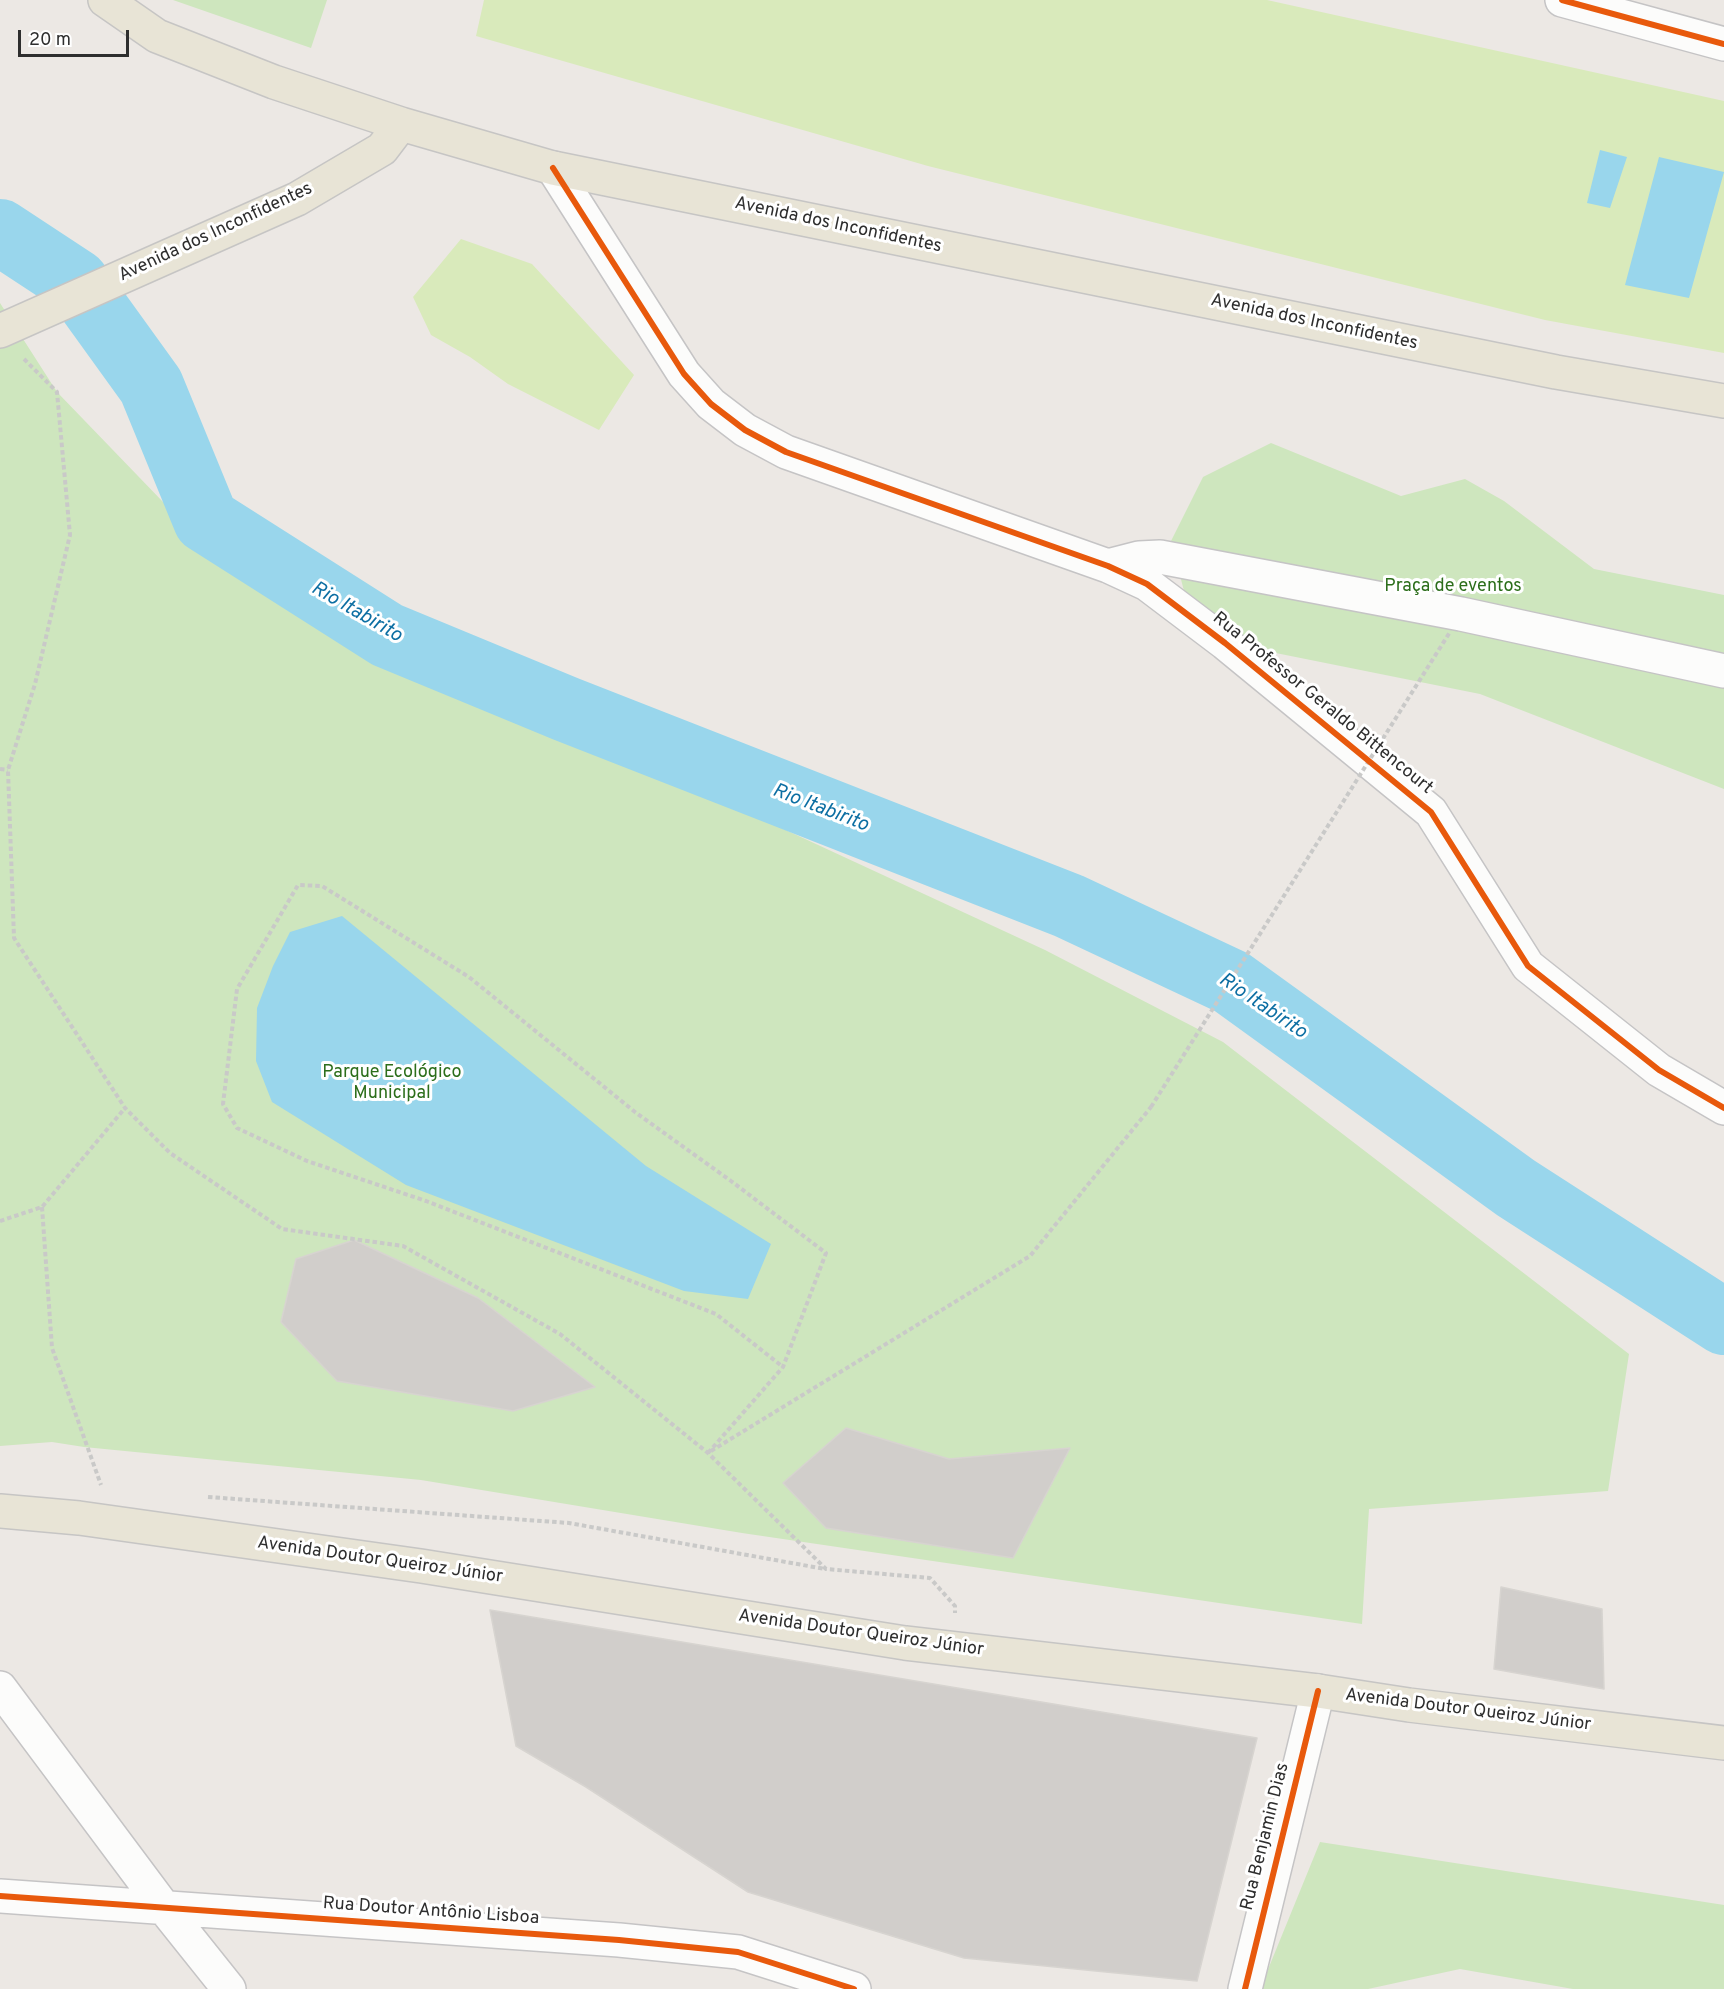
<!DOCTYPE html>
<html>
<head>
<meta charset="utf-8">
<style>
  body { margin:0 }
  #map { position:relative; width:1724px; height:1989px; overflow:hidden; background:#ece8e4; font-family:Overpass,sans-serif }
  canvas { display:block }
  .scale { position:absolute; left:18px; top:30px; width:111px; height:27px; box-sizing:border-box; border:3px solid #2e2e2e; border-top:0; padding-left:8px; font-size:18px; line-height:21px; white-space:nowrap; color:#2e2e2e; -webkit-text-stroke:4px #fff; paint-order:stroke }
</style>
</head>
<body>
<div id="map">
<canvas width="1724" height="1989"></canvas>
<div class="scale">20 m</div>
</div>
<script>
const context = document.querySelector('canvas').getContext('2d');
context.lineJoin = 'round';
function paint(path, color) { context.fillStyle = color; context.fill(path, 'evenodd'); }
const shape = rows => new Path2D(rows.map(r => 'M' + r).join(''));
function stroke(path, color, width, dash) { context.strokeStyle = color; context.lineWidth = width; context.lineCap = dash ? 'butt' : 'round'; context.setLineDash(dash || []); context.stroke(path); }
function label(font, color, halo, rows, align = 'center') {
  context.font = font + ' Overpass,sans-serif'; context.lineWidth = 6; context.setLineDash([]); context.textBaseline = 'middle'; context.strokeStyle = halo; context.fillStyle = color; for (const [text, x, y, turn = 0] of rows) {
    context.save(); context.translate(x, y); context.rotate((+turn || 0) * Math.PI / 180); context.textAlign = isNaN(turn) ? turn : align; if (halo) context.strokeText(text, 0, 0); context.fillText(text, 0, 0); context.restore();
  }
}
paint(shape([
  [173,0,327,0,311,48],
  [0,303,57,392,192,532,378,652,682,782,1045,950,1223,1042,1629,1354,1608,1491,1369,1509,1362,1624,742,1533,421,1480,84,1447,52,1442,0,1446],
  [1271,443,1401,496,1465,479,1504,501,1594,569,1724,595,1724,789,1480,694,1196,637,1171,541,1203,477],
  [1320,1842,1724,1905,1724,1989,1573,1989,1460,1969,1368,1989,1260,1989]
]), '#cee6be');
paint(shape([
  [484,0,1267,0,1724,101,1724,353,1545,320,928,166,476,36],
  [461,239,532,264,634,375,599,430,508,384,470,357,431,335,413,297]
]), '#d9eabb');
paint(shape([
  [1600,150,1627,157,1610,208,1587,203],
  [1659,157,1724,172,1689,298,1625,285],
  [342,916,646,1166,771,1244,748,1299,684,1291,406,1185,272,1102,256,1061,257,1008,273,966,290,932]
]), '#99d6ec');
stroke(shape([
  [0,232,76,282,151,386,206,520,387,635,566,709,1069,906,1231,982,1516,1188,1724,1322]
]), '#99d6ec', 66);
const building = shape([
  [354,1240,478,1298,595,1387,513,1411,337,1381,281,1322,296,1259,354,1240],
  [846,1428,949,1459,1070,1448,1013,1558,826,1528,783,1483,846,1428],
  [1501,1587,1602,1609,1604,1689,1494,1669,1501,1587],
  [490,1610,1257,1738,1197,1981,964,1958,748,1892,586,1787,516,1746,490,1610]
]);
paint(building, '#d1cecb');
stroke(building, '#d7d4d0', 1.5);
const minor = shape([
  [1562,0,1724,44],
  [553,168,684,374,711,404,745,430,786,452,1108,566,1147,584,1225,643,1431,812,1528,966,1659,1070,1724,1108],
  [1108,566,1139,558,1160,557,1461,614,1724,671],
  [0,1688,165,1909,229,1989],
  [0,1896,619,1940,738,1952,854,1989],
  [1245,1989,1318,1691]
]);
const major = shape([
  [105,0,157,36,274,82,401,124],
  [0,331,297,199,382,149,401,124,553,168,1556,372,1724,401],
  [0,1511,79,1518,421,1566,905,1643,1318,1691,1409,1705,1724,1743]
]);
stroke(minor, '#c5c4c5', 36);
stroke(major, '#c6c5c4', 36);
stroke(shape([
  [24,359,57,392,70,535,35,684,8,770,14,938,125,1108,170,1153,282,1229,403,1246,560,1334,708,1453,826,1569,930,1578,955,1606,955,1613],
  [0,769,8,770],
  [42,1207,52,1348,101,1485],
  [0,1221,42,1207,125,1108],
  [711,1451,1030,1256,1151,1107],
  [708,1453,783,1367,826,1253,731,1181,635,1112,469,977,322,886,298,885,237,989,223,1104,237,1128,307,1161,426,1201,716,1314,783,1367],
  [208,1497,569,1523,825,1569]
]), '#c9c9c8', 4, [4.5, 3]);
stroke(minor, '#fcfcfb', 33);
stroke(major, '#e8e4d6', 33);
stroke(shape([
  [1151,1107,1450,632]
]), '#c9c9c8', 4, [4.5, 3]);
stroke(shape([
  [1562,0,1724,44],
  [553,168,684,374,711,404,745,430,786,452,1108,566,1147,584,1225,643,1431,812,1528,966,1659,1070,1724,1108],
  [0,1896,619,1940,738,1952,854,1989],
  [1245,1989,1318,1691]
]), '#e8590c', 6);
label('18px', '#2e2e2e', '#fff', [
  ["Avenida dos Inconfidentes",838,226,12],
  ["Avenida dos Inconfidentes",216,233,-25],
  ["Avenida dos Inconfidentes",1314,323,12],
  ["Rua Professor Geraldo Bittencourt",1322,704,39],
  ["Avenida Doutor Queiroz Júnior",380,1561,8],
  ["Avenida Doutor Queiroz Júnior",861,1634,8],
  ["Avenida Doutor Queiroz Júnior",1468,1711,7],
  ["Rua Benjamin Dias",1266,1837,-76],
  ["Rua Doutor Antônio Lisboa",431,1912,4]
]);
label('18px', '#2c6e1b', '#fff', [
  ["Praça de eventos",1453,587],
  ["Parque Ecológico",392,1073],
  ["Municipal",392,1094]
]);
label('italic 20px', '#0d6fa3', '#fff', [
  ["Rio Itabirito",356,613,30],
  ["Rio Itabirito",820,809,21],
  ["Rio Itabirito",1262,1007,34]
]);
</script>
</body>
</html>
